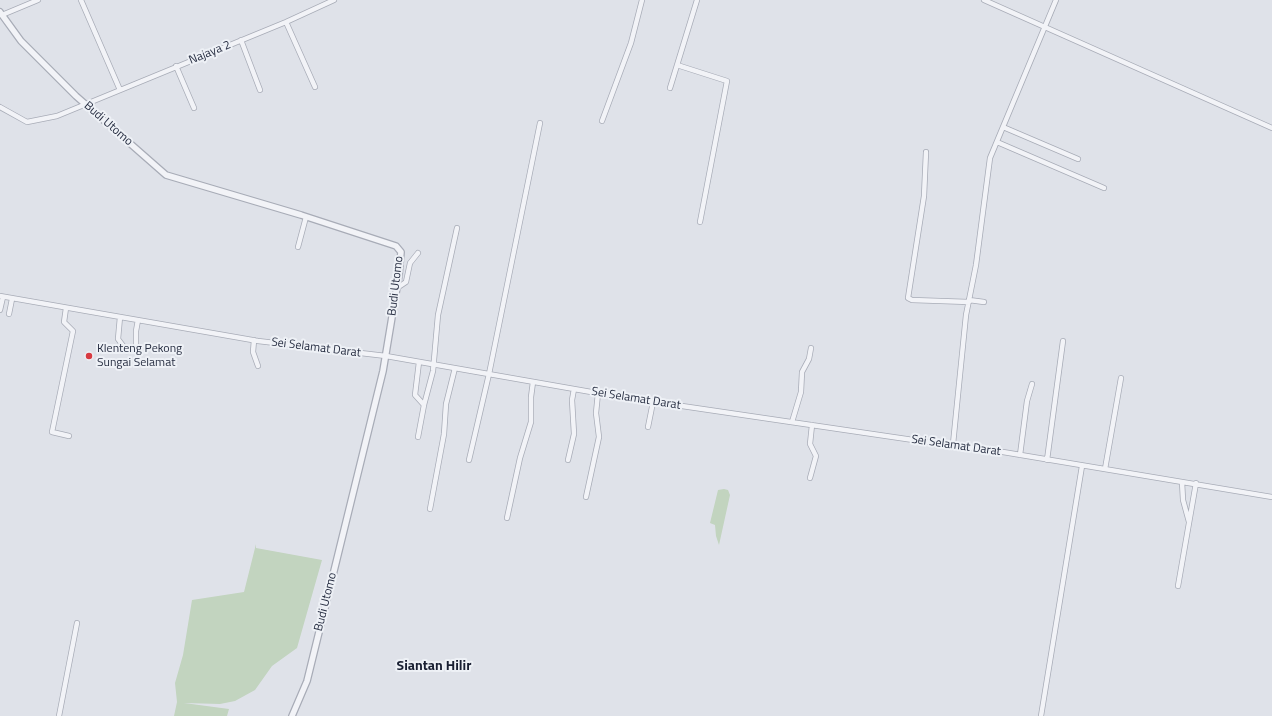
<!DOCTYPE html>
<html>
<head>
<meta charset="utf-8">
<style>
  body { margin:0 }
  canvas { display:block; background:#dfe2e9 }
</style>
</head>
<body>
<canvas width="1272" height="716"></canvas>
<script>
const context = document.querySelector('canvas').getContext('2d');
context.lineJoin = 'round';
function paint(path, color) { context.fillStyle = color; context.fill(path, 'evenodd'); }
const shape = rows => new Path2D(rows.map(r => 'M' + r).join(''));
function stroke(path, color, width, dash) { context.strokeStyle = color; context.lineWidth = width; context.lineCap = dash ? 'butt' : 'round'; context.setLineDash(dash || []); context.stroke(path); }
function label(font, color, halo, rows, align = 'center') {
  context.font = font + ' "Titillium Web",sans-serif'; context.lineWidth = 4; context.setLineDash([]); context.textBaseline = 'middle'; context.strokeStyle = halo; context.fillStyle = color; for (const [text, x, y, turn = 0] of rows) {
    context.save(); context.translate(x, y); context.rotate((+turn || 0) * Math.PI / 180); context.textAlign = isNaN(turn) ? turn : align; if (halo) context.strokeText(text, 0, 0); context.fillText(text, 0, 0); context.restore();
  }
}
paint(shape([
  [724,489,728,490,730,495,719,545,716,536,715,525,710,523,718,490],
  [256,544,256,548,322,560,297,648,272,666,255,690,235,701,220,704,184,703,229,709,227,716,174,716,177,702,175,683,183,655,192,600,244,592]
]), '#c2d4bf');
const minor = shape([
  [81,0,120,90],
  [984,0,1272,128],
  [2,15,38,0],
  [286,22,315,87],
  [241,40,260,90],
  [677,65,727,81,700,222],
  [176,66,194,108],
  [670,88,697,0],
  [0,107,27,122,57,116,286,22,334,0],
  [602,121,631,43,642,0],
  [1003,127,1078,159],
  [997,142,1104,188],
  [926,152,924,196,908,298,912,300,969,302],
  [298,247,306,217],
  [397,288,406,282,410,263,418,253],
  [0,296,258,341,386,356,614,396,920,441,997,451,1272,497],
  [969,300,984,302],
  [66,308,64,322,73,331,52,432,69,436],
  [0,310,3,297],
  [9,314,12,299],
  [120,317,118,339,127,351],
  [138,320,136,331,136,349,139,352],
  [254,340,253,352,258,366],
  [419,362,415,395,424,405],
  [792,422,801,392,802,372,809,359,811,348],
  [648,427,653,402],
  [418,437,424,405,433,371,438,315,457,228],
  [953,444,966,315,976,265,990,158,1056,0],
  [1020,455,1027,401,1032,384],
  [469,460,489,374,540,123],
  [568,460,574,434,572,400,574,389],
  [1047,460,1063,341],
  [1105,469,1121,378],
  [810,478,816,456,810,444,812,425],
  [1182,482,1183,500,1189,522],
  [586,497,599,437,596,413,598,393],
  [430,509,444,434,446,404,455,368],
  [507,518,520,458,531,422,531,397,533,382],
  [1178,586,1196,483],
  [59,716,77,623],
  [1041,716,1082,466]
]);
const tertiary = shape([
  [0,12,21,41,76,96,166,175,301,215,396,246,401,252,399,275,383,371,307,681,292,716]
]);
stroke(minor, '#a8acb7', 6);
stroke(tertiary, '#a8acb7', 8);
stroke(minor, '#f2f3f7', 4.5);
stroke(tertiary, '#f2f3f7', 5.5);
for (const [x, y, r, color] of [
  [89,356,4,"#d73a41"]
]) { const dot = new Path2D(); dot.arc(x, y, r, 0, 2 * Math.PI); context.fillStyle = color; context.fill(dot); stroke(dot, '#eef1f6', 1.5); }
label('12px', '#262d41', '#eef1f6', [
  ["Najaya 2",210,53,-22],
  ["Budi Utomo",108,124,41],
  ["Budi Utomo",396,286,-83],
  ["Sei Selamat Darat",316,348,7],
  ["Sei Selamat Darat",636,399,9],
  ["Sei Selamat Darat",956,446,8],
  ["Budi Utomo",326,602,-76]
]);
label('12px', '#262d41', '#eef1f6', [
  ["Klenteng Pekong",97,349],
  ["Sungai Selamat",97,363]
], 'left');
label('bold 14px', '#191f32', '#eef1f6', [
  ["Siantan Hilir",434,667]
]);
</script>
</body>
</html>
